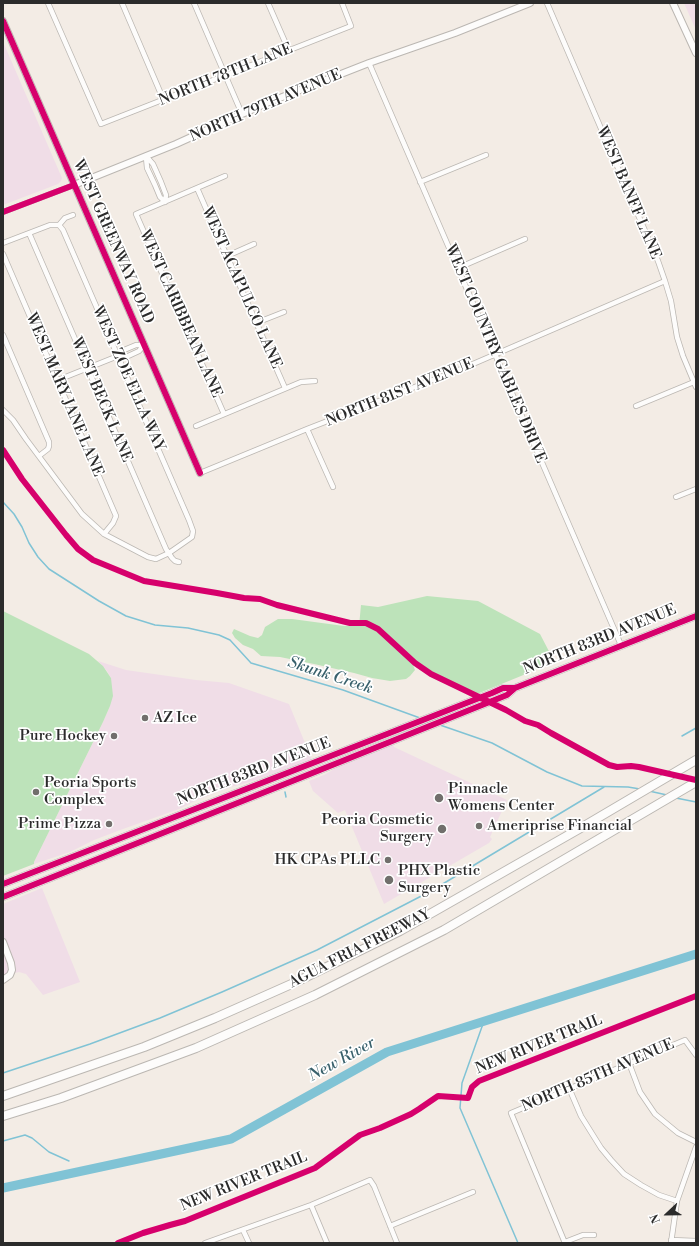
<!DOCTYPE html>
<html>
<head>
<meta charset="utf-8">
<style>
  body { margin:0 }
  #map { position:relative; width:699px; height:1246px; overflow:hidden; background:#f3ece5; font-family:"Libre Bodoni",serif }
  canvas { display:block }
  .frame { position:absolute; inset:0; border:4px solid #2b2b2b; pointer-events:none }
  .north { position:absolute; left:647px; top:1194px; width:40px; height:40px; -webkit-text-stroke:3px #fff; paint-order:stroke; rotate:248deg; font-size:11px; font-weight:700; line-height:16px; text-align:center; color:#2b2b2b }
  .north::after { content:''; display:block; margin:auto; width:14px; height:18px; background:#2b2b2b; clip-path:polygon(50% 0,100% 100%,50% 72%,0 100%) }
</style>
</head>
<body>
<div id="map">
<canvas width="699" height="1246"></canvas>
<div class="frame"></div>
<div class="north">N</div>
</div>
<script>
const context = document.querySelector('canvas').getContext('2d');
context.lineJoin = 'round';
function paint(path, color) { context.fillStyle = color; context.fill(path, 'evenodd'); }
const shape = rows => new Path2D(rows.map(r => 'M' + r).join(''));
function stroke(path, color, width, dash) { context.strokeStyle = color; context.lineWidth = width; context.lineCap = dash ? 'butt' : 'round'; context.setLineDash(dash || []); context.stroke(path); }
function label(font, color, halo, rows, align = 'center') {
  context.font = font + ' "Libre Bodoni",serif'; context.lineWidth = 3.5; context.setLineDash([]); context.textBaseline = 'middle'; context.strokeStyle = halo; context.fillStyle = color; for (const [text, x, y, turn = 0] of rows) {
    context.save(); context.translate(x, y); context.rotate((+turn || 0) * Math.PI / 180); context.textAlign = isNaN(turn) ? turn : align; if (halo) context.strokeText(text, 0, 0); context.fillText(text, 0, 0); context.restore();
  }
}
paint(shape([
  [684,3,696,3,696,30],
  [3,44,4,44,62,178,61,181,58,184,3,205],
  [98,661,126,670,196,680,229,683,289,704,312,760,257,780,231,787,197,800,179,809,123,829,94,840,70,852,34,864,34,862,103,722,110,706,111,678,107,671],
  [393,744,394,747,507,800,490,837,492,839,489,843,384,904,345,810,338,813,313,791,309,781,324,775,339,766],
  [42,888,80,982,43,995,26,974,19,972,3,976,3,904]
]), '#f0dde7');
paint(shape([
  [427,596,478,601,540,634,554,661,521,676,472,696,431,677,413,665,415,670,410,676,406,679,390,681,372,678,354,673,314,664,280,657,261,656,253,649,243,645,235,638,232,633,234,629,250,636,258,638,262,635,265,627,278,619,292,619,344,626,359,626,361,605,378,607],
  [3,611,89,654,103,666,111,678,113,696,110,706,103,722,34,862,34,864,3,876]
]), '#bde3ba');
stroke(shape([
  [3,502,14,514,22,527,29,543,38,557,49,569,99,601,126,616,155,625,188,628,219,635,230,640,251,663,343,690,420,718],
  [440,725,492,743,547,772,582,786,628,787,640,789],
  [682,736,696,728],
  [649,791,667,795],
  [285,792,286,797],
  [676,798,696,802],
  [484,1021,462,1083,460,1108,518,1243],
  [3,1073,90,1044,160,1018,222,992,317,950,431,891,604,787],
  [3,1141,25,1135,32,1138,49,1152,69,1161]
]), '#80c3d5', 1.5);
stroke(shape([
  [3,1188,231,1139,387,1052,696,954]
]), '#80c3d5', 9);
const minor = shape([
  [48,3,101,124,351,26,342,3],
  [122,3,164,101],
  [194,3,242,114],
  [268,3,289,51],
  [547,3,658,261,665,281,671,301,677,337,683,356,696,387],
  [369,63,621,645],
  [146,156,153,164,161,182,166,195,165,202],
  [146,157,147,168,155,185,160,197,165,202],
  [420,182,486,155],
  [197,188,285,388],
  [3,212,74,185],
  [59,225,65,218,73,215],
  [29,233,166,549,172,558,175,561,179,562],
  [3,243,50,225,59,225],
  [3,254,116,516,113,523,104,534],
  [227,256,254,244],
  [458,268,525,239],
  [256,323,284,312],
  [3,335,49,442,49,446,48,449,39,456],
  [118,356,124,350,136,345,144,345],
  [58,380,118,356,126,357,139,351,144,345],
  [636,406,694,382],
  [3,410,13,420,26,439,82,514,104,534,148,557,156,559,169,553,192,537,193,531,189,520,63,230,59,225],
  [224,414,136,214,225,176],
  [196,426,301,382,315,381],
  [307,429,333,487],
  [200,473,307,429,466,367,665,281],
  [676,497,696,489],
  [629,1063,640,1092,655,1114,678,1133,696,1142],
  [569,1088,581,1116,601,1148,611,1160,624,1174,641,1185,659,1195,677,1201],
  [311,1205,327,1243],
  [390,1226,473,1192],
  [243,1230,249,1243],
  [671,1240,696,1241],
  [565,1242,583,1235,594,1235],
  [205,1243,311,1205,370,1180,374,1186,397,1243],
  [565,1243,511,1113,685,1040,696,1055],
  [671,1243,677,1201,696,1147]
]);
const tertiary = shape([
  [673,3,696,53],
  [3,21,200,473],
  [74,185,176,144,242,114,267,103,369,63,455,33,530,3],
  [3,942,11,963,12,970,10,975,3,980]
]);
const primary = shape([
  [3,884,492,693,503,688,515,688,696,616],
  [3,897,507,695,515,688]
]);
const motorway = shape([
  [3,1096,144,1047,215,1018,296,982,400,931,579,829,696,760],
  [3,1116,61,1098,196,1048,315,995,444,930,696,782]
]);
stroke(minor, '#bbb7b2', 6);
stroke(tertiary, '#bbb7b2', 8);
stroke(primary, '#bbb7b2', 8);
stroke(motorway, '#bbb7b2', 10);
stroke(minor, '#fdfcfb', 4.5);
stroke(tertiary, '#fdfcfb', 6);
stroke(primary, '#fdfcfb', 7);
stroke(motorway, '#fdfcfb', 8);
stroke(shape([
  [3,21,200,473],
  [3,212,74,185],
  [3,450,22,479,66,535,78,549,93,560,144,581,217,593,244,598,260,599,277,605,350,623,366,623,378,629,415,663,431,674,506,710,525,721,538,725,551,733,609,765,617,767,631,766,639,767,696,780],
  [3,884,492,693,503,688,515,688,696,616],
  [3,897,507,695,515,688],
  [118,1243,143,1233,170,1225,185,1221,315,1168,360,1135,380,1128,411,1114,419,1109,438,1096,468,1098,472,1087,479,1081,696,996]
]), '#d6006c', 6);
for (const [x, y, r, color] of [
  [145,718,4,"#716f6c"],
  [114,736,4,"#716f6c"],
  [36,792,4,"#716f6c"],
  [439,798,5,"#716f6c"],
  [109,824,4,"#716f6c"],
  [479,826,4,"#716f6c"],
  [442,829,5,"#716f6c"],
  [388,860,4,"#716f6c"],
  [389,880,5,"#716f6c"]
]) { const dot = new Path2D(); dot.arc(x, y, r, 0, 2 * Math.PI); context.fillStyle = color; context.fill(dot); stroke(dot, '#fff', 1.5); }
label('15px', '#2b2b2b', '#fff', [
  ["NORTH 78TH LANE",226,75,-22],
  ["NORTH 79TH AVENUE",266,106,-23],
  ["WEST BANFF LANE",628,193,67],
  ["WEST GREENWAY ROAD",113,242,66],
  ["WEST ACAPULCO LANE",241,288,66],
  ["WEST CARIBBEAN LANE",180,314,66],
  ["WEST COUNTRY GABLES DRIVE",495,354,67],
  ["WEST ZOE ELLA WAY",128,379,66],
  ["NORTH 81ST AVENUE",400,393,-22],
  ["WEST MARY JANE LANE",64,395,67],
  ["WEST BECK LANE",101,400,67],
  ["NORTH 83RD AVENUE",600,640,-22],
  ["NORTH 83RD AVENUE",254,772,-21],
  ["AGUA FRIA FREEWAY",360,949,-27],
  ["NEW RIVER TRAIL",539,1045,-22],
  ["NORTH 85TH AVENUE",598,1076,-23],
  ["NEW RIVER TRAIL",244,1182,-22]
]);
label('15px', '#2b2b2b', '#fff', [
  ["AZ Ice",153,718],
  ["Pure Hockey",106,736,"right"],
  ["Peoria Sports",44,783],
  ["Complex",44,800],
  ["Pinnacle",448,789],
  ["Womens Center",448,806],
  ["Peoria Cosmetic",433,820,"right"],
  ["Surgery",433,837,"right"],
  ["Prime Pizza",101,824,"right"],
  ["Ameriprise Financial",487,826],
  ["HK CPAs PLLC",380,860,"right"],
  ["PHX Plastic",398,871],
  ["Surgery",398,888]
], 'left');
label('italic 16px', '#39616c', '#fff', [
  ["Skunk Creek",330,676,18],
  ["New River",342,1060,-29]
]);
</script>
</body>
</html>
